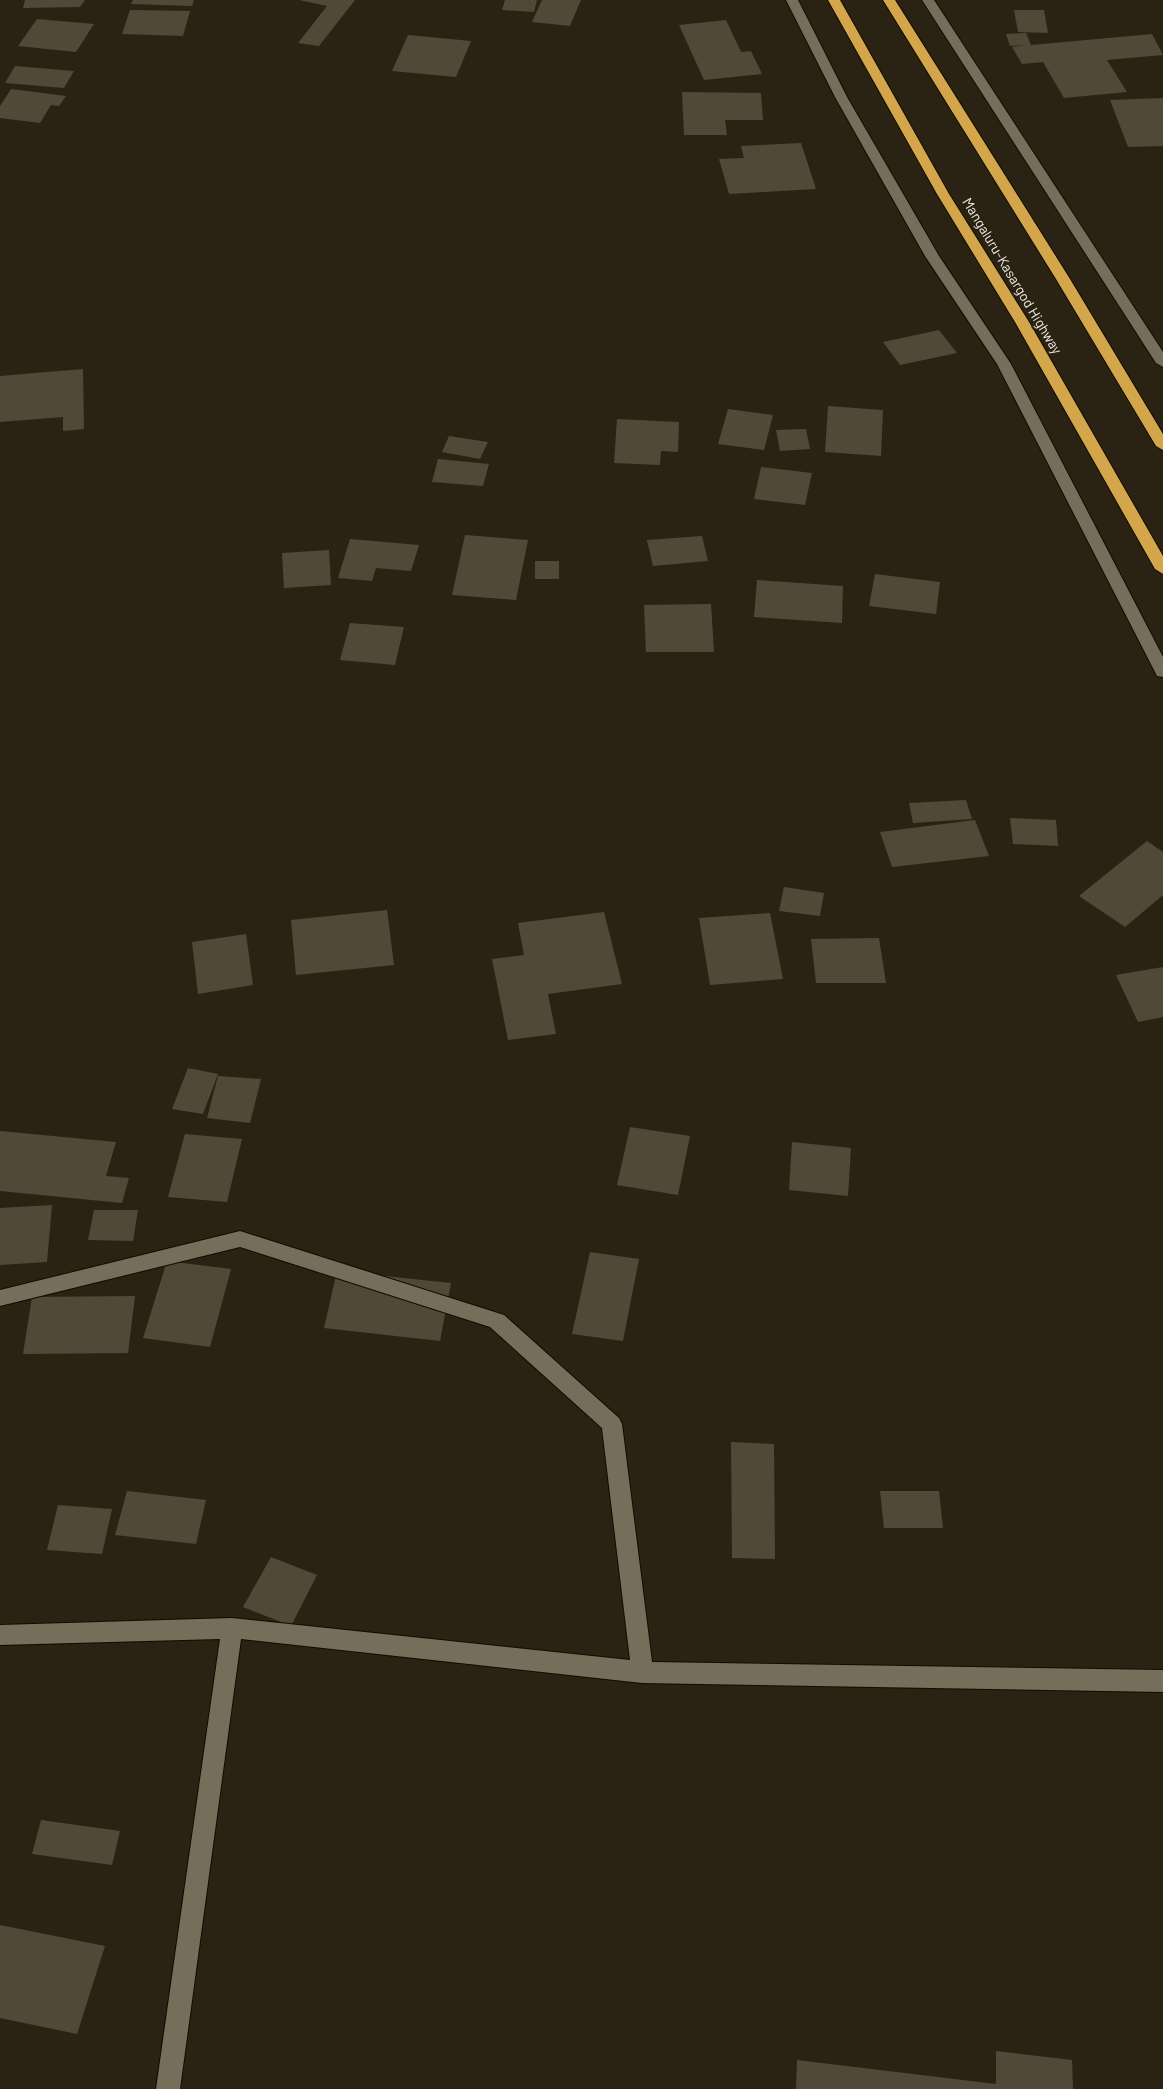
<!DOCTYPE html>
<html>
<head>
<meta charset="utf-8">
<style>
  body { margin:0 }
  canvas { display:block; background:#2a2213 }
</style>
</head>
<body>
<canvas width="1163" height="2089"></canvas>
<script>
const context = document.querySelector('canvas').getContext('2d');
context.lineJoin = 'round';
function paint(path, color) { context.fillStyle = color; context.fill(path, 'evenodd'); }
const shape = rows => new Path2D(rows.map(r => 'M' + r).join(''));
function stroke(path, color, width, dash) { context.strokeStyle = color; context.lineWidth = width; context.lineCap = dash ? 'butt' : 'round'; context.setLineDash(dash || []); context.stroke(path); }
function label(font, color, halo, rows, align = 'center') {
  context.font = font + ' Barlow,sans-serif'; context.lineWidth = 4.5; context.setLineDash([]); context.textBaseline = 'middle'; context.strokeStyle = halo; context.fillStyle = color; for (const [text, x, y, turn = 0] of rows) {
    context.save(); context.translate(x, y); context.rotate((+turn || 0) * Math.PI / 180); context.textAlign = isNaN(turn) ? turn : align; if (halo) context.strokeText(text, 0, 0); context.fillText(text, 0, 0); context.restore();
  }
}
paint(shape([
  [25,0,85,0,80,7,23,8],
  [133,0,194,0,192,6,131,4],
  [299,0,355,0,319,46,298,43,327,6],
  [505,0,537,0,534,12,502,10],
  [542,0,581,0,570,26,532,22],
  [130,10,190,11,183,36,122,34],
  [1014,10,1044,10,1048,33,1018,32],
  [37,19,94,24,76,52,18,46],
  [726,20,741,52,751,51,762,74,704,80,679,25],
  [1026,33,1031,45,1152,34,1163,55,1107,60,1127,92,1064,98,1043,62,1022,64,1012,47,1025,45,1010,46,1006,34],
  [408,35,471,41,456,77,392,71],
  [15,66,74,71,64,88,5,83],
  [11,89,66,96,59,106,51,105,40,123,0,118,0,106],
  [682,92,761,93,763,120,725,120,727,135,684,135],
  [1163,98,1163,146,1128,147,1110,100],
  [801,143,816,189,729,194,719,159,744,158,741,146],
  [939,330,957,353,900,365,883,342],
  [83,369,84,429,63,431,63,417,0,422,0,376],
  [828,406,883,410,881,456,825,452],
  [728,409,773,415,764,450,718,444],
  [617,419,679,422,678,452,661,451,660,465,614,463],
  [806,429,810,449,780,451,776,430],
  [449,436,488,442,480,459,442,452],
  [438,459,489,464,483,486,432,482],
  [761,467,812,473,805,505,754,499],
  [465,535,528,540,516,600,452,595],
  [702,536,708,561,653,566,647,540],
  [350,539,419,545,411,571,376,568,372,581,338,578],
  [329,550,331,585,284,588,282,553],
  [535,561,559,561,559,579,535,579],
  [875,574,940,582,936,614,869,606],
  [757,580,843,586,842,623,754,617],
  [711,604,714,652,646,652,644,605],
  [350,623,404,627,395,665,340,660],
  [966,800,972,819,913,823,909,803],
  [1010,818,1056,820,1058,846,1013,844],
  [975,820,989,856,892,867,880,832],
  [1147,841,1163,852,1163,895,1125,927,1079,896],
  [784,887,824,893,820,916,779,911],
  [387,910,394,965,296,975,291,920],
  [604,912,622,984,548,994,556,1034,508,1040,492,959,524,955,518,923],
  [770,913,783,979,710,985,699,918],
  [246,934,253,985,198,994,192,942],
  [879,938,886,983,816,983,811,939],
  [1163,967,1163,1017,1138,1022,1116,975],
  [188,1068,218,1074,203,1114,172,1109],
  [218,1076,261,1079,250,1123,207,1118],
  [630,1127,690,1136,678,1195,617,1185],
  [0,1131,116,1142,106,1176,129,1178,122,1203,0,1191],
  [185,1134,242,1139,227,1202,168,1197],
  [792,1142,851,1148,848,1196,789,1190],
  [52,1205,47,1262,0,1265,0,1208],
  [94,1210,138,1210,133,1241,88,1240],
  [590,1252,639,1259,623,1341,572,1334],
  [167,1261,231,1269,210,1347,143,1338],
  [337,1271,451,1283,440,1341,324,1328],
  [135,1296,128,1353,23,1354,32,1297],
  [731,1442,774,1444,775,1559,732,1558],
  [127,1491,206,1500,196,1544,115,1535],
  [880,1491,939,1491,943,1528,884,1528],
  [58,1505,112,1509,102,1554,47,1550],
  [271,1557,317,1575,291,1626,243,1607],
  [41,1820,120,1831,112,1865,32,1854],
  [0,1925,105,1946,77,2034,0,2018],
  [996,2051,1072,2060,1073,2089,796,2089,797,2060,996,2084]
]), '#514837');
const street = shape([
  [240,1231,504,1315,619,1418,622,1424,652,1662,1163,1670,1163,1692,642,1683,241,1639,180,2089,156,2089,220,1639,0,1645,0,1625,232,1618,630,1660,602,1428,490,1327,240,1247,0,1306,0,1290,240,1231]
]);
const secondary = shape([
  [786,0,798,0,847,97,939,256,1011,364,1163,657,1163,677,1157,676,1155,672,997,364,925,256,835,97,786,0],
  [922,0,934,0,1163,352,1163,367,1156,363,922,0]
]);
const highway = shape([
  [828,0,840,0,949,194,1029,322,1163,556,1163,574,1155,569,1015,322,937,194,828,0],
  [883,0,895,0,1070,279,1163,434,1163,450,1156,446,1056,279,883,0]
]);
stroke(street, '#120b01', 2);
stroke(secondary, '#120b01', 2);
stroke(highway, '#120b01', 2);
paint(street, '#766d5b');
paint(secondary, '#766d5b');
paint(highway, '#d4a64b');
label('14px', '#efeae0', '#2a2213', [
  ["Mangaluru-Kasargod Highway",1012,276,59]
]);
</script>
</body>
</html>
